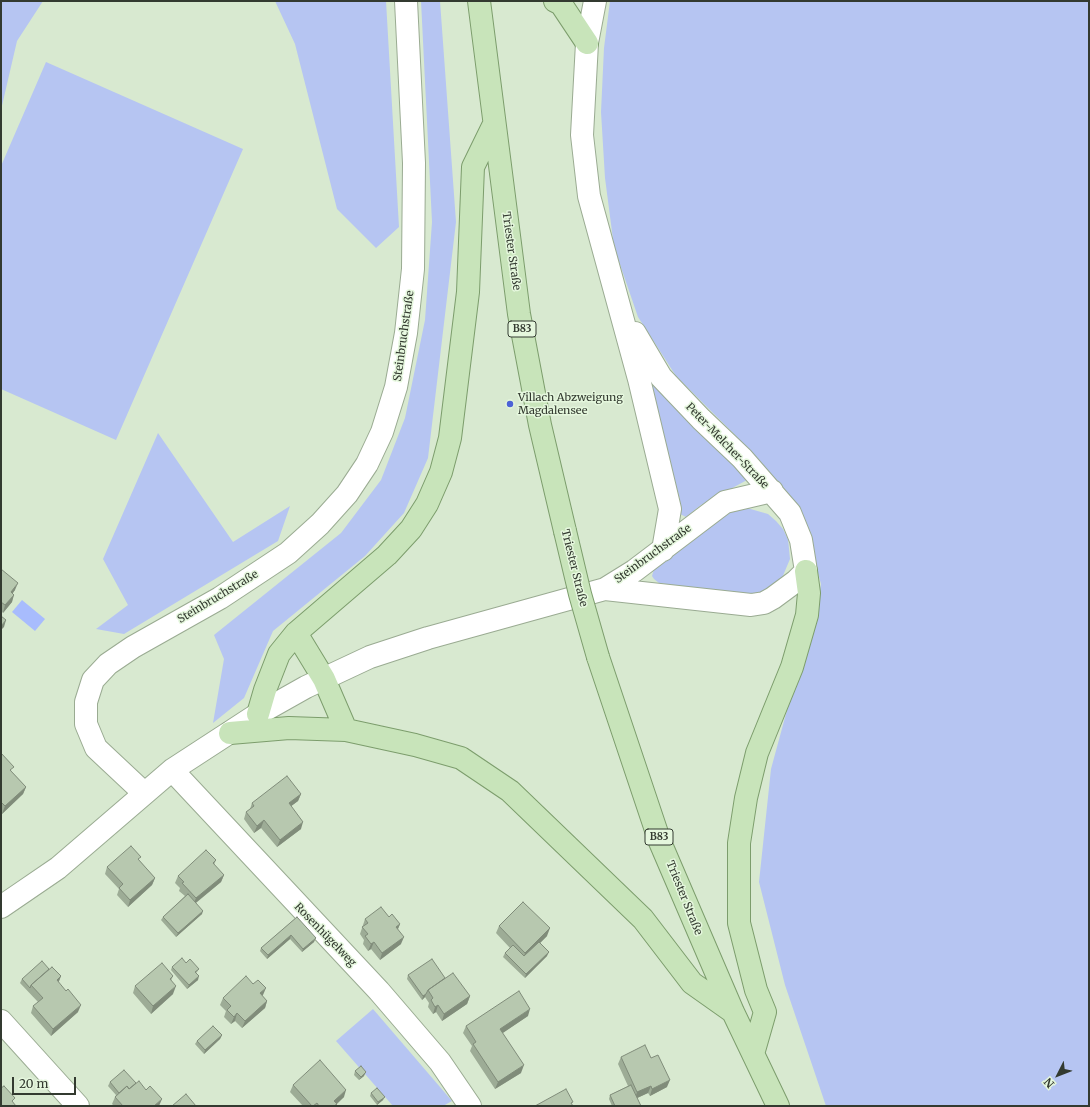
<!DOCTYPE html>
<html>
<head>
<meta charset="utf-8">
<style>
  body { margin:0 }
  #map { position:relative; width:1090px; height:1107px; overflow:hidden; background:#d8e9d0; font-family:Merriweather,serif }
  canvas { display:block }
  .frame { position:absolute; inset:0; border:2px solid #333a30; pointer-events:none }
  .north { position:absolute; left:1038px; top:1055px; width:40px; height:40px; -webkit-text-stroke:3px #e5f7dd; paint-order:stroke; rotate:228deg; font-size:11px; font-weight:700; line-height:16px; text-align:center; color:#333a30 }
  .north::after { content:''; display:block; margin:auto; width:14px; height:18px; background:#333a30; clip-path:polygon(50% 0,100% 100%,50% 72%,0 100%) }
  .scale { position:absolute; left:12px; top:1077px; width:64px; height:18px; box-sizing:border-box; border:2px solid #333a30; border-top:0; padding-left:5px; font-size:12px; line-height:14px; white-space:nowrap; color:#333a30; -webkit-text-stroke:3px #e5f7dd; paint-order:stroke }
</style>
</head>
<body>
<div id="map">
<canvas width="1090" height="1107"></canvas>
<div class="frame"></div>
<div class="north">N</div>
<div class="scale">20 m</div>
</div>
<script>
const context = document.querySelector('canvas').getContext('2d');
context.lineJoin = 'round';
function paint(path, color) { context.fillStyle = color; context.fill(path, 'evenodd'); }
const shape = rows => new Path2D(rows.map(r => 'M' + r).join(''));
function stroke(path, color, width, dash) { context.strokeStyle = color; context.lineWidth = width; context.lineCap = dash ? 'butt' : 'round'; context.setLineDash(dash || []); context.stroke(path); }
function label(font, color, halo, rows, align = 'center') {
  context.font = font + ' Merriweather,serif'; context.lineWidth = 3; context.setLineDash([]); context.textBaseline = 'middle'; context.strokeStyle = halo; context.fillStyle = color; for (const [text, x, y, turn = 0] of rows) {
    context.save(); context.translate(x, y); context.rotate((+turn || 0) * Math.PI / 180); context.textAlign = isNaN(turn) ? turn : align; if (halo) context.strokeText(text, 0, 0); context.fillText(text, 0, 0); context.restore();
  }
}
paint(shape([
  [1,1,43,1,17,41,1,110],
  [275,1,386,1,399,227,376,248,337,209,295,44],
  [421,1,440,1,456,222,428,458,404,513,365,556,273,631,244,698,213,723,224,659,214,635,341,533,381,480,405,418,425,320,432,222],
  [610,1,1089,1,1089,1106,826,1106,785,985,759,882,771,769,799,666,815,624,821,584,804,522,778,485,735,435,676,376,638,317,614,247,605,178,601,112,604,48],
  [46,62,243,149,116,440,1,389,1,166],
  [653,381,743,472,747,480,701,505,686,517,680,514,680,500,675,481,649,383],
  [158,433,233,542,290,506,278,541,124,634,96,629,128,605,103,559],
  [747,508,768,514,776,521,783,529,788,539,790,559,782,578,775,586,757,595,693,588,659,583,654,579,652,576,654,569,726,513],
  [373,1009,452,1101,443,1106,393,1106,336,1041]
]), '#b6c5f2');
paint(shape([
  [22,600,45,619,35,631,12,612]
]), '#a8bcfd');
const minor = shape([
  [595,1,587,43,582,135,589,196,639,379,670,509,663,550],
  [605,589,751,605,764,603,773,598,796,581,806,571,801,540,790,513,742,458,701,419,661,377,635,333],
  [172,770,379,991,440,1062,470,1106],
  [144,793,96,748,86,724,86,702,93,680,108,664,133,647,220,598,288,553,320,524,347,494,367,464,382,432,396,387,406,333,413,269,414,163,406,1],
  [1,907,58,868,172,770,258,714,306,687,370,657,428,638,605,589,634,571,725,502,772,491],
  [1,1021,78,1106]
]);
const major = shape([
  [479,1,519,314,540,425,565,531],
  [555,1,561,4,587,43],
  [296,633,324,679,346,730,415,745,461,758,510,791,643,919,692,983,733,1012],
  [598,657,660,842,733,1012,778,1106],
  [258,714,265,690,279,654,296,633,387,555,411,529,427,504,441,472,450,438,468,292,473,167,494,124],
  [230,733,289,728,346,730],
  [753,1054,765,1012,756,990,739,923,739,843,746,798,757,753,792,667,807,615,809,593,806,571]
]);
stroke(minor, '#9aab92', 24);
stroke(major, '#7c9d6c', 24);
stroke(minor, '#fff', 22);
stroke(major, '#c8e4ba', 22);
const majorBridge = shape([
  [565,531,580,594,598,657]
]);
stroke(majorBridge, '#7c9d6c', 24, []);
stroke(majorBridge, '#c8e4ba', 22);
paint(shape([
  [1,569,15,590,13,593,12,602,3,613,1,611],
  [1,753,12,772,26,787,23,794,2,814,1,812],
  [301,794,298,801,291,806,301,829,277,847,261,828,254,833,244,819,246,812,250,809,252,803],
  [139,860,155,878,152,885,128,907,117,895,119,889,105,874,107,867],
  [216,860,214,865,224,875,221,882,196,903,202,914,176,937,161,920,163,917,185,896,179,891,180,888,175,883,178,876],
  [297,917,314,942,302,952,290,939,267,959,260,951,261,948],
  [389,917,400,924,398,929,401,944,380,960,371,949,368,951,363,944,364,940,360,934,365,919],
  [499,926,547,936,540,943,547,956,525,978,503,957,505,953,510,948,496,933],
  [186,963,199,969,197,972,196,973,198,980,187,989,171,970,172,967],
  [49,969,61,976,58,982,78,1012,51,1036,31,1013,33,1006,38,1002,20,983,22,979],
  [408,975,445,978,470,996,467,1004,442,1021,436,1012,433,1014,428,1007,429,1003,425,997,422,1000,407,979],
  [173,976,171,981,173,994,151,1014,133,993,135,986],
  [263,995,262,996,267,1001,265,1008,242,1028,235,1021,231,1024,224,1017,226,1011,220,1005,223,998],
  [528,1016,502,1033,521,1073,495,1089,470,1051,472,1046,463,1033,466,1026],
  [222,1035,220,1039,204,1054,195,1044,197,1041],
  [621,1057,651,1058,667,1087,650,1096,648,1093,637,1098,641,1106,612,1106,609,1099,610,1095,628,1086,618,1064],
  [355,1071,364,1076,359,1080,354,1075],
  [110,1082,136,1083,159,1106,114,1106,112,1104,115,1097,116,1095,108,1086],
  [293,1085,344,1097,337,1104,336,1106,303,1106,290,1092],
  [371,1093,383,1100,377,1105,370,1096]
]), '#9dac96');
paint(shape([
  [18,583,15,590,8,599,11,592],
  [14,595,12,602,3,613,5,605],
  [6,620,4,627,1,630,1,626],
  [26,787,23,794,2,814,5,806],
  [301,794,298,801,286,810,289,803],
  [264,820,261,828,254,833,257,826],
  [303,822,301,829,277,847,280,840],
  [224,875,221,882,193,905,196,898],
  [155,878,152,885,128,907,130,900],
  [203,911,202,914,176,937,178,933],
  [400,924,397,931,396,927],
  [550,928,547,936,523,960,525,953],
  [291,935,290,939,267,959,268,955],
  [404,937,401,944,380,960,382,953],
  [316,938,314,942,302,952,303,949],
  [374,942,371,949,368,951,371,944],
  [549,952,547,956,525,978,526,974],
  [61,976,58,984,57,980],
  [199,976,198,980,187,989,189,985],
  [176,986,173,994,151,1014,153,1006],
  [266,988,263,995,257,1001,260,993],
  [426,994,425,997,422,1000,423,996],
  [470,996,467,1004,442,1021,444,1014],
  [267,1001,265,1008,242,1028,245,1021],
  [81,1005,78,1012,51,1036,53,1029],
  [438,1005,436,1012,433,1014,435,1007],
  [530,1009,528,1016,497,1037,500,1029],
  [237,1013,235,1021,231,1024,234,1017],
  [222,1035,220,1039,204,1054,205,1050],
  [524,1065,521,1073,495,1089,498,1082],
  [366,1072,364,1076,359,1080,361,1077],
  [670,1080,667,1087,650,1096,652,1089],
  [651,1086,648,1093,635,1099,637,1092],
  [346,1090,344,1097,334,1106,334,1101],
  [385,1097,383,1100,377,1105,378,1102],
  [162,1099,159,1106,154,1106]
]), '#808c7a');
const building = shape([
  [1,569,18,583,11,592,14,595,5,605,1,602,1,569],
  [1,616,6,620,1,626,1,616],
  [1,753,14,767,10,770,26,787,5,806,1,802,1,753],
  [287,776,301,794,289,803,303,822,280,840,264,820,257,826,246,812,254,806,252,803,287,776],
  [131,846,141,857,138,859,155,878,130,900,119,888,123,884,107,867,131,846],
  [206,850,216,860,213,863,224,875,196,898,182,883,184,882,178,876,206,850],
  [188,894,203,911,178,933,163,917,188,894],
  [523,902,550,928,525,953,499,926,523,902],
  [381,907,389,917,392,914,400,924,396,927,404,937,382,953,374,942,371,944,365,936,368,934,362,927,368,923,365,919,381,907],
  [297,917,316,938,303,949,291,935,268,955,261,948,297,917],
  [539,942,549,952,526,974,505,953,513,945,524,956,539,942],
  [182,958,186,963,190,959,199,969,195,972,199,976,189,985,172,967,182,958],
  [432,959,445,978,428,990,426,994,423,996,408,975,432,959],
  [42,961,49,969,31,985,30,988,22,979,42,961],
  [162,963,173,976,170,979,176,986,153,1006,135,986,162,963],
  [52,967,61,976,57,980,66,991,68,989,81,1005,53,1029,33,1006,43,998,31,985,52,967],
  [453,973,470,996,444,1014,438,1005,435,1007,431,1000,433,998,428,990,453,973],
  [246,976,253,984,258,980,266,988,260,993,267,1001,245,1021,237,1013,234,1017,227,1010,231,1006,223,998,246,976],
  [519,991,530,1009,500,1029,524,1065,498,1082,473,1044,476,1042,466,1026,519,991],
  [213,1026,222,1035,205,1050,197,1041,213,1026],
  [645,1045,651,1058,658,1055,670,1080,652,1089,651,1086,637,1092,621,1057,645,1045],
  [320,1060,346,1090,334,1101,337,1104,334,1106,319,1106,317,1103,313,1106,312,1106,293,1085,320,1060],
  [361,1066,366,1072,361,1077,355,1071,361,1066],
  [124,1070,136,1083,129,1089,127,1086,119,1093,110,1082,124,1070],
  [139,1081,146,1090,150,1086,162,1099,154,1106,123,1106,115,1097,127,1086,129,1089,139,1081],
  [631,1085,641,1106,615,1106,610,1095,631,1085],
  [4,1086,15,1098,12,1101,16,1106,1,1106,1,1088,4,1086],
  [377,1088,385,1097,378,1102,371,1093,377,1088],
  [566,1089,573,1102,571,1103,573,1106,535,1106,566,1089],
  [186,1094,196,1106,172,1106,186,1094]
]);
paint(building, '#b7c8af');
stroke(building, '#808c7a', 1);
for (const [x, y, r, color] of [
  [510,404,4,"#4c62d6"]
]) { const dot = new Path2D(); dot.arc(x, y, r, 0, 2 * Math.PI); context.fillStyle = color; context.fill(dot); stroke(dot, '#e5f7dd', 1.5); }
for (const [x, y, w] of [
  [522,329,28],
  [659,837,28]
]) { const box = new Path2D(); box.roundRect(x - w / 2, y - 8, w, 16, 3); context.fillStyle = '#e5f7dd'; context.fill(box); stroke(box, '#333a30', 1); }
label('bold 10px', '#333a30', null, [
  ["B83",522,329],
  ["B83",659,837]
]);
label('11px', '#333a30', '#e5f7dd', [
  ["Triester Straße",511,251,82],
  ["Steinbruchstraße",404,336,-82],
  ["Peter-Melcher-Straße",727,446,46],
  ["Steinbruchstraße",653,554,-36],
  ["Triester Straße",574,568,76],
  ["Steinbruchstraße",218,597,-31],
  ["Triester Straße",684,898,68],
  ["Rosenhügelweg",325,935,46]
]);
label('11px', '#333a30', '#e5f7dd', [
  ["Villach Abzweigung",518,398],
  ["Magdalensee",518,411]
], 'left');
</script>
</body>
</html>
